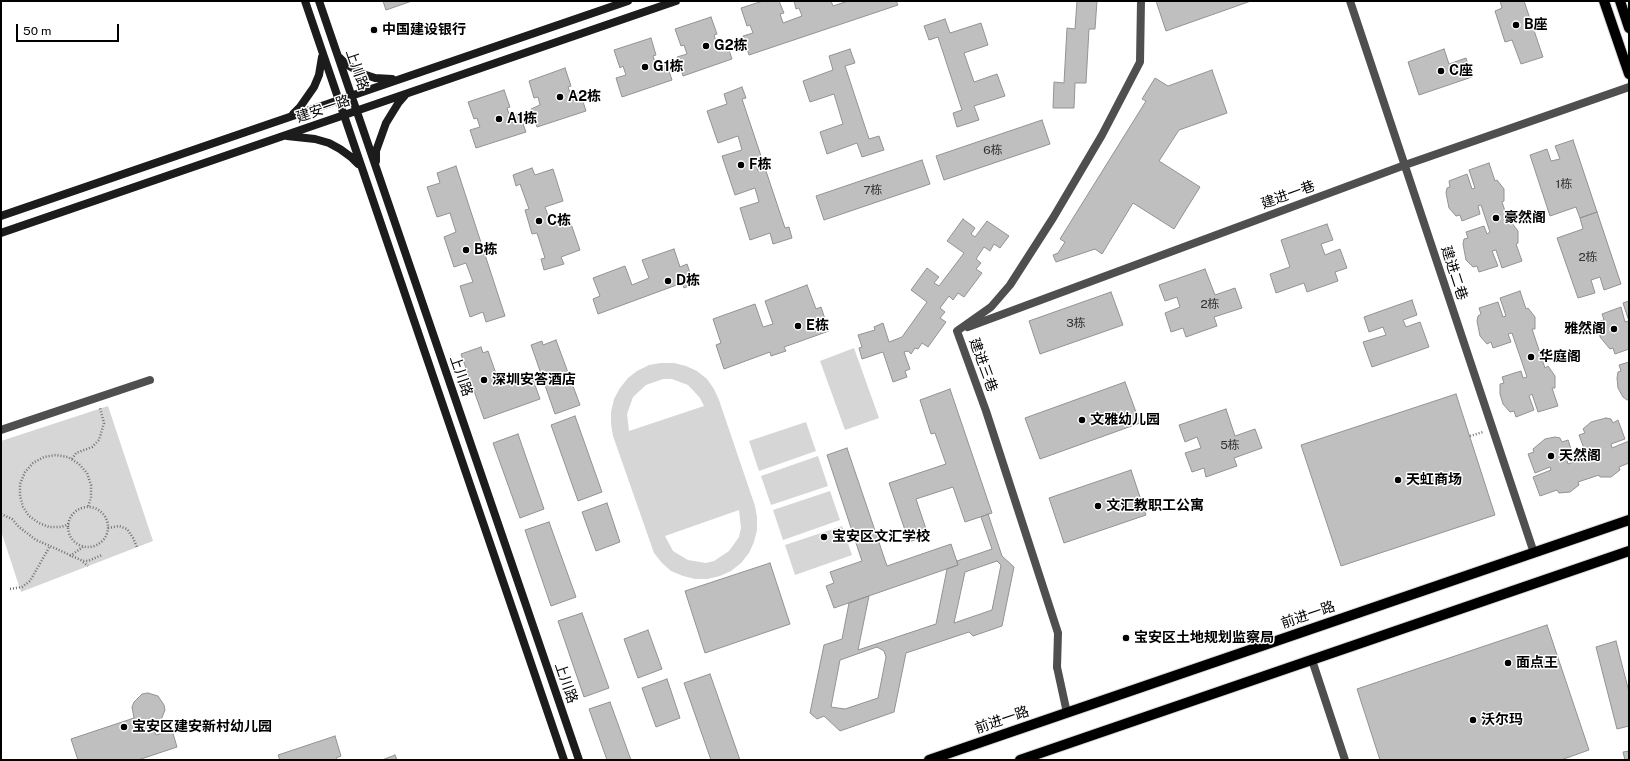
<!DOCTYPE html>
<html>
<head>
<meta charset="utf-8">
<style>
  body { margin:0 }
  #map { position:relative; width:1630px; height:761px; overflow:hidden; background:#fff; font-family:"Public Sans",sans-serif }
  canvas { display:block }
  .frame { position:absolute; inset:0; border:2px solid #000; pointer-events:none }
  .scale { position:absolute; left:16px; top:24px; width:103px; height:18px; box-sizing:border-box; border:2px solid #000; border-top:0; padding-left:5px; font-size:12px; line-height:14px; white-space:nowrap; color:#000; -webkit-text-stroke:3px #fff; paint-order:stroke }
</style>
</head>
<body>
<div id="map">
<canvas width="1630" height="761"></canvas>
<div class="frame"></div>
<div class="scale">50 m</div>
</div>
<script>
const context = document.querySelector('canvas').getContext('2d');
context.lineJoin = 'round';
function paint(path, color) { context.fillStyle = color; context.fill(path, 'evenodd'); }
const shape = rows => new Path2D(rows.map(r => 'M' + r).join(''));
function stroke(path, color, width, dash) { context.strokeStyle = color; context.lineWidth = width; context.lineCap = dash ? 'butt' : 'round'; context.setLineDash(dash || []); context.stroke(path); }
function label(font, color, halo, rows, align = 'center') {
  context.font = font + ' "Public Sans","Noto Sans SC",sans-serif'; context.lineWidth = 3; context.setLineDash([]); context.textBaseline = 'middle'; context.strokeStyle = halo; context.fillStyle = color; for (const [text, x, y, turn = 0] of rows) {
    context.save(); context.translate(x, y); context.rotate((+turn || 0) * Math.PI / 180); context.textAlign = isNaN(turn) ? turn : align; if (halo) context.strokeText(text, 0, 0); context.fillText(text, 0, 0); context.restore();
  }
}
paint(shape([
  [854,348,879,418,845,430,820,361],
  [661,363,674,363,686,366,697,371,707,379,714,389,719,400,755,506,757,517,757,530,754,542,749,553,741,563,731,571,720,576,707,579,695,579,683,576,671,571,662,563,654,553,613,436,611,424,611,412,614,399,620,388,628,378,637,371,649,365],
  [663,379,672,379,688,385,700,398,704,406,629,431,627,414,633,397,646,385],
  [739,510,741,528,739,537,729,551,714,561,706,563,688,560,673,551,665,536],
  [108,406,153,541,21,592,1,531,1,441],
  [806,422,816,451,759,471,749,441],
  [818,456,828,486,771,505,761,476],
  [830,491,840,520,783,540,773,510],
  [842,526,852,555,795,575,785,545]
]), '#d6d6d6');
const building = shape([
  [383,1,412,1,386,10,383,1],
  [763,1,779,1,784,13,780,14,783,23,802,16,799,8,796,9,794,1,831,1,833,6,848,1,896,1,898,5,749,55,743,36,753,33,750,25,747,26,741,8,763,1],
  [1077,1,1097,1,1095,29,1089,29,1086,83,1075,83,1074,108,1053,108,1054,82,1064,83,1067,28,1075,29,1077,1],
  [1156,1,1251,1,1166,31,1156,1],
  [1500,1,1524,1,1543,57,1521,64,1512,40,1505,42,1495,11,1502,8,1500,1],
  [711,17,717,34,714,35,717,44,726,41,732,59,683,76,677,57,687,54,684,45,681,46,675,29,711,17],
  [945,19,950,33,981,23,988,45,964,53,974,82,997,74,1005,96,974,106,979,120,957,127,953,113,962,110,938,37,929,40,924,26,945,19],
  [651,38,656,55,653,56,656,65,666,62,672,80,622,97,616,78,626,75,623,66,620,68,614,50,651,38],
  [850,49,855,63,845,66,869,139,879,136,884,150,862,157,857,143,827,154,820,132,843,124,834,94,810,102,803,81,833,70,829,56,850,49],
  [1444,49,1449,64,1466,58,1472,77,1419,95,1408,62,1444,49],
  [565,68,571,86,568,87,571,95,580,92,586,111,537,127,531,109,540,105,538,97,534,98,529,81,565,68],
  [1212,70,1227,113,1179,130,1159,161,1200,187,1174,229,1133,203,1102,254,1095,249,1056,262,1053,255,1058,253,1065,242,1060,239,1146,101,1142,99,1155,78,1168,86,1212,70],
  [742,87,746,98,742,99,762,159,755,161,758,171,765,168,785,228,789,227,792,238,773,244,770,233,750,240,740,208,759,202,755,188,735,195,722,156,742,150,738,136,718,143,707,111,727,104,724,94,742,87],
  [504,90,510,107,507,108,510,117,519,113,526,132,476,148,470,130,480,127,477,118,474,119,468,102,504,90],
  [1042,120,1050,144,944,180,936,156,1042,120],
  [1573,140,1597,212,1580,218,1576,207,1550,216,1530,155,1547,149,1551,161,1560,159,1555,146,1573,140],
  [922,160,930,184,824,220,816,196,922,160],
  [1489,163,1495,181,1497,180,1504,189,1504,201,1502,202,1509,223,1511,222,1518,231,1518,243,1516,244,1522,261,1502,268,1496,250,1492,251,1498,266,1479,272,1477,266,1473,267,1466,260,1463,244,1464,239,1468,238,1466,232,1484,226,1487,234,1490,232,1481,205,1478,206,1480,214,1462,221,1460,215,1456,216,1449,208,1446,193,1447,188,1450,187,1449,181,1467,174,1472,189,1475,188,1469,170,1489,163],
  [456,166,505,316,486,322,483,312,470,317,460,286,473,282,466,263,454,267,444,237,456,232,450,213,437,217,427,187,440,183,437,173,456,166],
  [532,168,535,175,553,169,563,201,545,207,551,224,569,218,580,250,561,257,564,264,544,270,541,259,545,258,537,233,532,234,525,210,529,209,520,184,516,186,513,175,532,168],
  [1597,212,1621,284,1604,290,1600,277,1591,280,1595,293,1578,298,1557,238,1583,229,1580,218,1597,212],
  [963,219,975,228,971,234,975,237,987,221,1009,236,1000,248,994,244,990,251,984,247,976,259,981,263,976,269,982,273,964,297,958,293,953,300,949,296,940,308,945,312,940,318,946,322,928,347,922,343,918,349,915,348,911,354,908,351,904,352,910,369,905,371,907,377,893,382,883,352,862,359,859,348,862,347,858,335,875,330,874,327,883,323,889,342,902,337,927,302,911,290,927,268,939,277,934,283,939,286,964,253,947,241,963,219],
  [1327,224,1333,240,1321,244,1325,255,1340,249,1347,268,1335,272,1338,281,1307,292,1304,283,1276,293,1270,274,1290,267,1281,240,1327,224],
  [674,249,680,267,687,264,694,284,684,288,682,283,598,314,593,299,600,296,593,278,625,266,632,285,649,278,642,260,674,249],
  [1205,269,1215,295,1235,288,1242,308,1214,317,1217,326,1186,337,1183,328,1171,332,1165,313,1180,307,1177,297,1165,301,1159,285,1205,269],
  [807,285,816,309,821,307,829,331,784,347,786,351,771,356,770,352,724,369,716,345,721,343,713,319,755,304,763,327,773,324,765,301,807,285],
  [1520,291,1526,309,1528,308,1535,317,1535,329,1532,329,1545,368,1548,366,1555,376,1555,388,1552,388,1558,406,1538,412,1532,394,1529,396,1534,410,1516,417,1514,411,1510,412,1503,404,1500,394,1500,384,1504,383,1502,377,1521,371,1523,378,1527,377,1512,333,1508,334,1511,342,1493,348,1491,342,1487,344,1480,336,1477,321,1478,316,1481,314,1479,308,1498,302,1503,317,1506,316,1500,298,1520,291],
  [1111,292,1123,325,1040,354,1029,321,1111,292],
  [1412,300,1417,315,1403,320,1406,327,1420,322,1429,347,1372,367,1363,342,1386,335,1383,327,1369,332,1364,317,1412,300],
  [1629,301,1629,349,1615,354,1613,348,1610,349,1600,337,1600,321,1604,320,1602,314,1621,307,1625,322,1629,321,1623,303,1629,301],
  [556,340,580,405,555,414,531,345,542,341,543,345,556,340],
  [481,347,483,353,488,351,500,385,531,374,540,399,484,419,461,354,481,347],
  [1629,362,1629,400,1627,400,1623,397,1618,388,1617,378,1618,372,1621,371,1619,365,1629,362],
  [1125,382,1140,423,1040,459,1025,418,1125,382],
  [950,389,992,513,965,522,953,487,916,499,928,535,909,542,889,483,946,464,935,433,931,434,920,400,950,389],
  [1456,394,1495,515,1341,566,1301,445,1456,394],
  [1226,409,1235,436,1255,429,1262,448,1234,458,1237,466,1206,477,1204,468,1192,472,1185,453,1201,448,1197,437,1185,442,1179,425,1226,409],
  [575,416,602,492,578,501,551,425,575,416],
  [1606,418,1611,419,1613,423,1618,420,1625,439,1611,444,1612,448,1629,441,1629,463,1619,467,1620,470,1611,477,1600,477,1599,475,1578,482,1579,485,1570,492,1559,493,1557,490,1540,496,1533,477,1551,470,1550,467,1535,473,1528,454,1534,452,1533,449,1545,439,1555,437,1560,438,1562,442,1568,440,1574,458,1567,461,1568,464,1595,454,1594,451,1586,454,1579,435,1585,433,1583,429,1591,422,1606,418],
  [518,434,544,509,520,518,493,443,518,434],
  [847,448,887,566,951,544,958,565,834,608,826,586,834,583,830,572,862,561,827,455,847,448],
  [1131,470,1146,515,1064,543,1049,498,1131,470],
  [607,503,620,542,596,551,582,512,607,503],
  [988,514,1002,556,1014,567,1002,626,973,636,969,632,906,653,894,712,840,731,824,716,817,719,810,713,824,645,842,639,849,603,869,596,858,650,936,624,947,569,958,565,957,561,992,549,981,517,988,514],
  [997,561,1001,565,992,610,954,623,965,572,997,561],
  [877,647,884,651,886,657,878,698,845,709,831,707,840,660,877,647],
  [549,522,576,597,551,606,525,530,549,522],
  [770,563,790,624,705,653,685,591,770,563],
  [582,613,609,688,584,697,558,621,582,613],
  [1547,625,1589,750,1561,760,1380,760,1357,689,1547,625],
  [648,630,662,669,638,678,624,639,648,630],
  [1616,641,1629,692,1629,726,1617,729,1596,647,1616,641],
  [710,674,740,760,711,760,684,683,710,674],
  [667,679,680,718,656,727,642,688,667,679],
  [148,693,158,696,164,705,165,710,161,720,152,726,156,735,172,730,177,747,138,760,78,760,71,739,134,718,132,707,134,702,142,694,148,693],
  [610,702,631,760,607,760,589,709,610,702],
  [335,736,341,756,336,758,337,760,280,760,278,755,335,736],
  [1629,751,1629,760,1625,760,1623,752,1629,751],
  [395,755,397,760,382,760,395,755]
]);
paint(building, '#bfbfbf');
stroke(building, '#939393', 1);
const primary = shape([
  [1604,1,1629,74],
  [1620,1,1629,28],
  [929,760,1629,520],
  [1020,760,1629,551]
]);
stroke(primary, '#dbdbdb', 12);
stroke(shape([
  [1470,436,1483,432],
  [72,459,76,453,92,447,99,440,104,423,100,408],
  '68 527a20 20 0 1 1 40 0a20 20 0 1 1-40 0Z',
  [1,514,12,519,19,527,36,540,50,546],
  [69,524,61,527,49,527,39,523,29,516,23,507,20,496,20,484,25,472,33,463,44,457,56,455,68,457,79,464,87,473,91,485,91,497,88,507],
  [108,528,119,526,127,529,133,538,137,547],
  [70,556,83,547],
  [83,562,88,566],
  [10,589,22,587,30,581,50,546,83,561,88,561,102,555]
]), '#717171', 2.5, [1, 2]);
stroke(shape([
  [1350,1,1534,553],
  [968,327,1405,165,1629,87],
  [1,430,150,380],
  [1057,667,1058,633,986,411,957,331,991,307,1010,285,1053,218,1102,135,1140,62,1141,1]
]), '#4f4f4f', 8);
stroke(shape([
  [1312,660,1345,760],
  [1057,667,1067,713]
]), '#4f4f4f', 8);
stroke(shape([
  [305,1,564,760],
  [319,1,579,760],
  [340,58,346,64,363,74,375,78,392,79],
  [293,114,300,107,314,87,319,75,322,57],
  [287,136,315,139,329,143,340,149,351,157,358,164],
  [376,161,376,151,386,123,399,102,406,94],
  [1,216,628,1],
  [1,233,676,1]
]), '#1c1c1c', 8);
stroke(primary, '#000', 10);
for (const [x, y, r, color] of [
  [1516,25,4,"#000"],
  [374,30,4,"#000"],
  [706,46,4,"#000"],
  [645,67,4,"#000"],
  [1441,71,4,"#000"],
  [560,97,4,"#000"],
  [499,119,4,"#000"],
  [741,165,4,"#000"],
  [1496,218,4,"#000"],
  [539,221,4,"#000"],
  [466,250,4,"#000"],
  [668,281,4,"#000"],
  [798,326,4,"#000"],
  [1614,329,4,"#000"],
  [1531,357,4,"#000"],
  [484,380,4,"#000"],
  [1082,420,4,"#000"],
  [1551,456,4,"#000"],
  [1398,480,4,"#000"],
  [1098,506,4,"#000"],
  [824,537,4,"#000"],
  [1126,638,4,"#000"],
  [1508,663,4,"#000"],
  [1473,720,4,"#000"],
  [124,727,4,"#000"]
]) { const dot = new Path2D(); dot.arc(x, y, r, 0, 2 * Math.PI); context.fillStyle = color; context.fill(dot); stroke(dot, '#fff', 1.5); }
label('12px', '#303030', null, [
  ["6栋",993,150],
  ["1栋",1564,184],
  ["7栋",873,190],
  ["2栋",1588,257],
  ["2栋",1210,304],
  ["3栋",1076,323],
  ["5栋",1230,445]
]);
label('bold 14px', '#000', '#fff', [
  ["B座",1524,25],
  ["中国建设银行",382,30],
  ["G2栋",714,46],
  ["G1栋",653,67],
  ["C座",1449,71],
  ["A2栋",568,97],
  ["A1栋",507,119],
  ["F栋",749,165],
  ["豪然阁",1504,218],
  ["C栋",547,221],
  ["B栋",474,250],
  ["D栋",676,281],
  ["E栋",806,326],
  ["雅然阁",1606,329,"right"],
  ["华庭阁",1539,357],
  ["深圳安答酒店",492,380],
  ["文雅幼儿园",1090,420],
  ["天然阁",1559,456],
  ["天虹商场",1406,480],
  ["文汇教职工公寓",1106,506],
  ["宝安区文汇学校",832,537],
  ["宝安区土地规划监察局",1134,638],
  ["面点王",1516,663],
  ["沃尔玛",1481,720],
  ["宝安区建安新村幼儿园",132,727]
], 'left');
label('14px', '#000', '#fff', [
  ["上川路",357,70,71],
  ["建安一路",323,109,-19],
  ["建进一巷",1288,195,-20],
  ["建进二巷",1454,273,72],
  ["建进三巷",983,365,70],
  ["上川路",461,376,71],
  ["前进一路",1308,615,-19],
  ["上川路",566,683,71],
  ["前进一路",1002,720,-19]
]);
</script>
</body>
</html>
